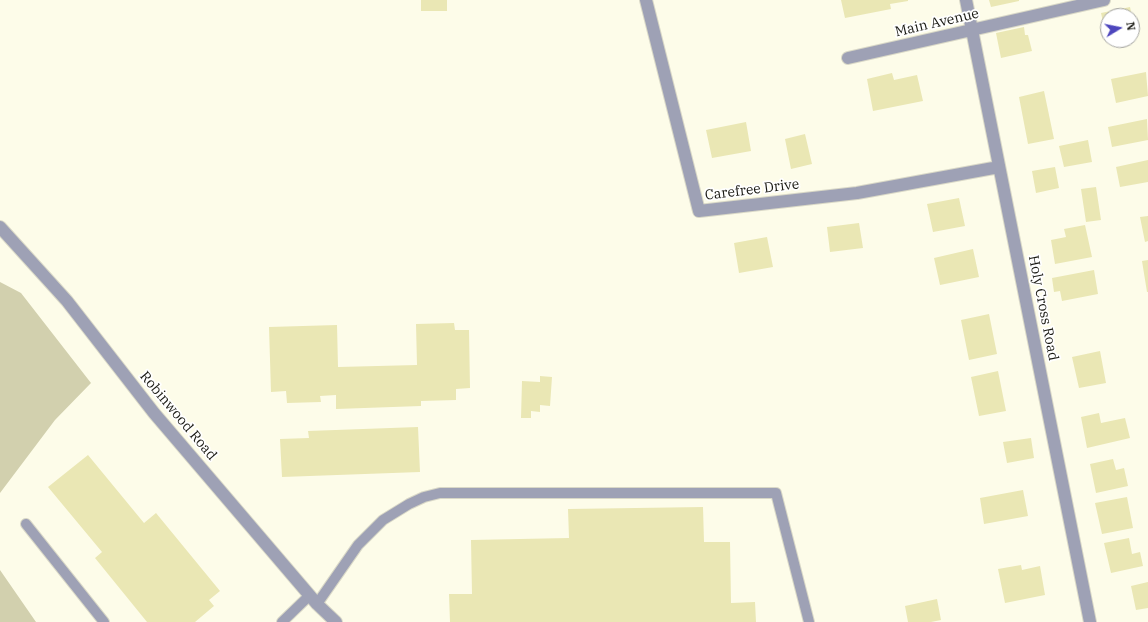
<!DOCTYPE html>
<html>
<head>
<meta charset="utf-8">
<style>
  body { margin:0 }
  #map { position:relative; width:1148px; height:622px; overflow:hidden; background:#fdfce9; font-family:"IBM Plex Serif",serif }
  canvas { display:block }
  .north { position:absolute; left:1100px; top:8px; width:40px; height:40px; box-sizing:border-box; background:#fff; border:1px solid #a3a3a0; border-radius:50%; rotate:80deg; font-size:11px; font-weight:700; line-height:16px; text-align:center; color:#191912 }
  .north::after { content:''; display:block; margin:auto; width:14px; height:18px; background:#4d46bd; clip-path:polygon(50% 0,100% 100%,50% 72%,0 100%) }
</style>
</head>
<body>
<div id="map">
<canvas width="1148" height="622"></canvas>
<div class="north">N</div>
</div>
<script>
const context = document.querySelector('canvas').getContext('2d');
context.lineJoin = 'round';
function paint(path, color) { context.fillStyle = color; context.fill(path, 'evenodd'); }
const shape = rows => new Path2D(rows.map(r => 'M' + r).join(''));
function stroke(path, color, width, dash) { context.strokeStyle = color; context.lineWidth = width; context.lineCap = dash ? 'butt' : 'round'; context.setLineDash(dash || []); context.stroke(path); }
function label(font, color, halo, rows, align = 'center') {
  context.font = font + ' "IBM Plex Serif",serif'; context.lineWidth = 3.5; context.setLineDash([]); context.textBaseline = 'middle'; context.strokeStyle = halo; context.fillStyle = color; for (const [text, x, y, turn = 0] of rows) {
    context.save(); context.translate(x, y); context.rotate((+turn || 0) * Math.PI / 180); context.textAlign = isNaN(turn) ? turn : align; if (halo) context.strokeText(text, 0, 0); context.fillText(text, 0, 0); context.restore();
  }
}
paint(shape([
  [0,282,21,293,91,383,55,420,0,493],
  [0,570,36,622,0,622]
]), '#d2d0ae');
paint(shape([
  [421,0,447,0,447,11,421,11],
  [841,0,908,0,908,1,890,4,891,9,845,18],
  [989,0,1019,0,1019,1,991,7],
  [1130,7,1132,16,1108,16,1108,34,1106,35,1101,13],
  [1024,27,1025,35,1028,35,1032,51,1001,58,996,33],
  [1146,72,1148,96,1116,103,1111,79],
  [892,73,894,80,917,75,923,101,873,111,867,79],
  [1044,91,1054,139,1028,144,1019,97],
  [1147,119,1148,140,1112,147,1108,127],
  [746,122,751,151,712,158,706,130],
  [805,134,812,164,791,169,785,139],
  [1088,140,1092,162,1064,167,1059,146],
  [1148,160,1148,182,1120,187,1116,167],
  [1055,167,1059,188,1036,193,1032,171],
  [1096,187,1101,220,1086,222,1081,189],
  [959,198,965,226,933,232,927,204],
  [1148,216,1148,241,1145,242,1140,217],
  [859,223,863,248,830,252,827,227],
  [1085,225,1092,257,1055,264,1051,240,1066,237,1064,229],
  [767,237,773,267,739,273,734,243],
  [973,249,979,277,940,285,934,258],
  [1148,260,1148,292,1147,292,1142,261],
  [1094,270,1098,294,1062,301,1060,291,1054,292,1052,278],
  [989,314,997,354,969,360,961,320],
  [454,323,455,330,469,330,470,388,456,389,456,400,421,401,421,406,336,409,336,395,320,396,321,402,287,403,286,391,271,392,269,327,337,325,338,367,417,365,416,324],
  [1100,351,1106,383,1079,388,1072,357],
  [998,371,1006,411,979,416,971,377],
  [540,376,552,377,550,406,540,405,540,412,531,411,531,418,521,418,522,381,540,382],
  [1099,413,1101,423,1125,418,1130,438,1087,448,1081,417],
  [418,427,420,472,282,477,280,439,309,438,308,431],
  [1031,438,1034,458,1007,463,1003,442],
  [88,455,144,523,156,513,220,591,209,600,214,606,195,622,147,622,95,558,102,552,48,487],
  [1113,459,1116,470,1124,468,1128,486,1096,493,1090,464],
  [1023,490,1028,516,984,524,980,498],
  [1127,497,1133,528,1102,534,1095,503],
  [703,507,704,542,730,542,731,603,755,602,756,622,450,622,449,594,472,594,471,540,569,538,568,509],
  [1129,538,1132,554,1140,552,1143,566,1111,573,1104,543],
  [1021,565,1022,570,1040,566,1045,595,1005,603,998,569],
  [1148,582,1148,608,1136,610,1131,586],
  [937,599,941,620,931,622,908,622,905,606]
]), '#eae7b4');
const lane = shape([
  [26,524,104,622],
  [317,604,358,545,383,520,409,504,424,497,440,493,776,493,809,622],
  [282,622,310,595]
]);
const street = shape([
  [646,0,699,211,857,193,999,167],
  [966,0,1090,622],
  [848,58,1104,0],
  [0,227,67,301,154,413,317,604,336,622]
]);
stroke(lane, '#d9d8c7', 12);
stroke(street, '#d9d8c7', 14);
stroke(lane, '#9ea1b5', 10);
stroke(street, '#9ea1b5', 12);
label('14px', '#191912', '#fff', [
  ["Main Avenue",937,23,-13],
  ["Carefree Drive",752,190,-7],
  ["Holy Cross Road",1043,308,79],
  ["Robinwood Road",178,416,50]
]);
</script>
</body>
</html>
